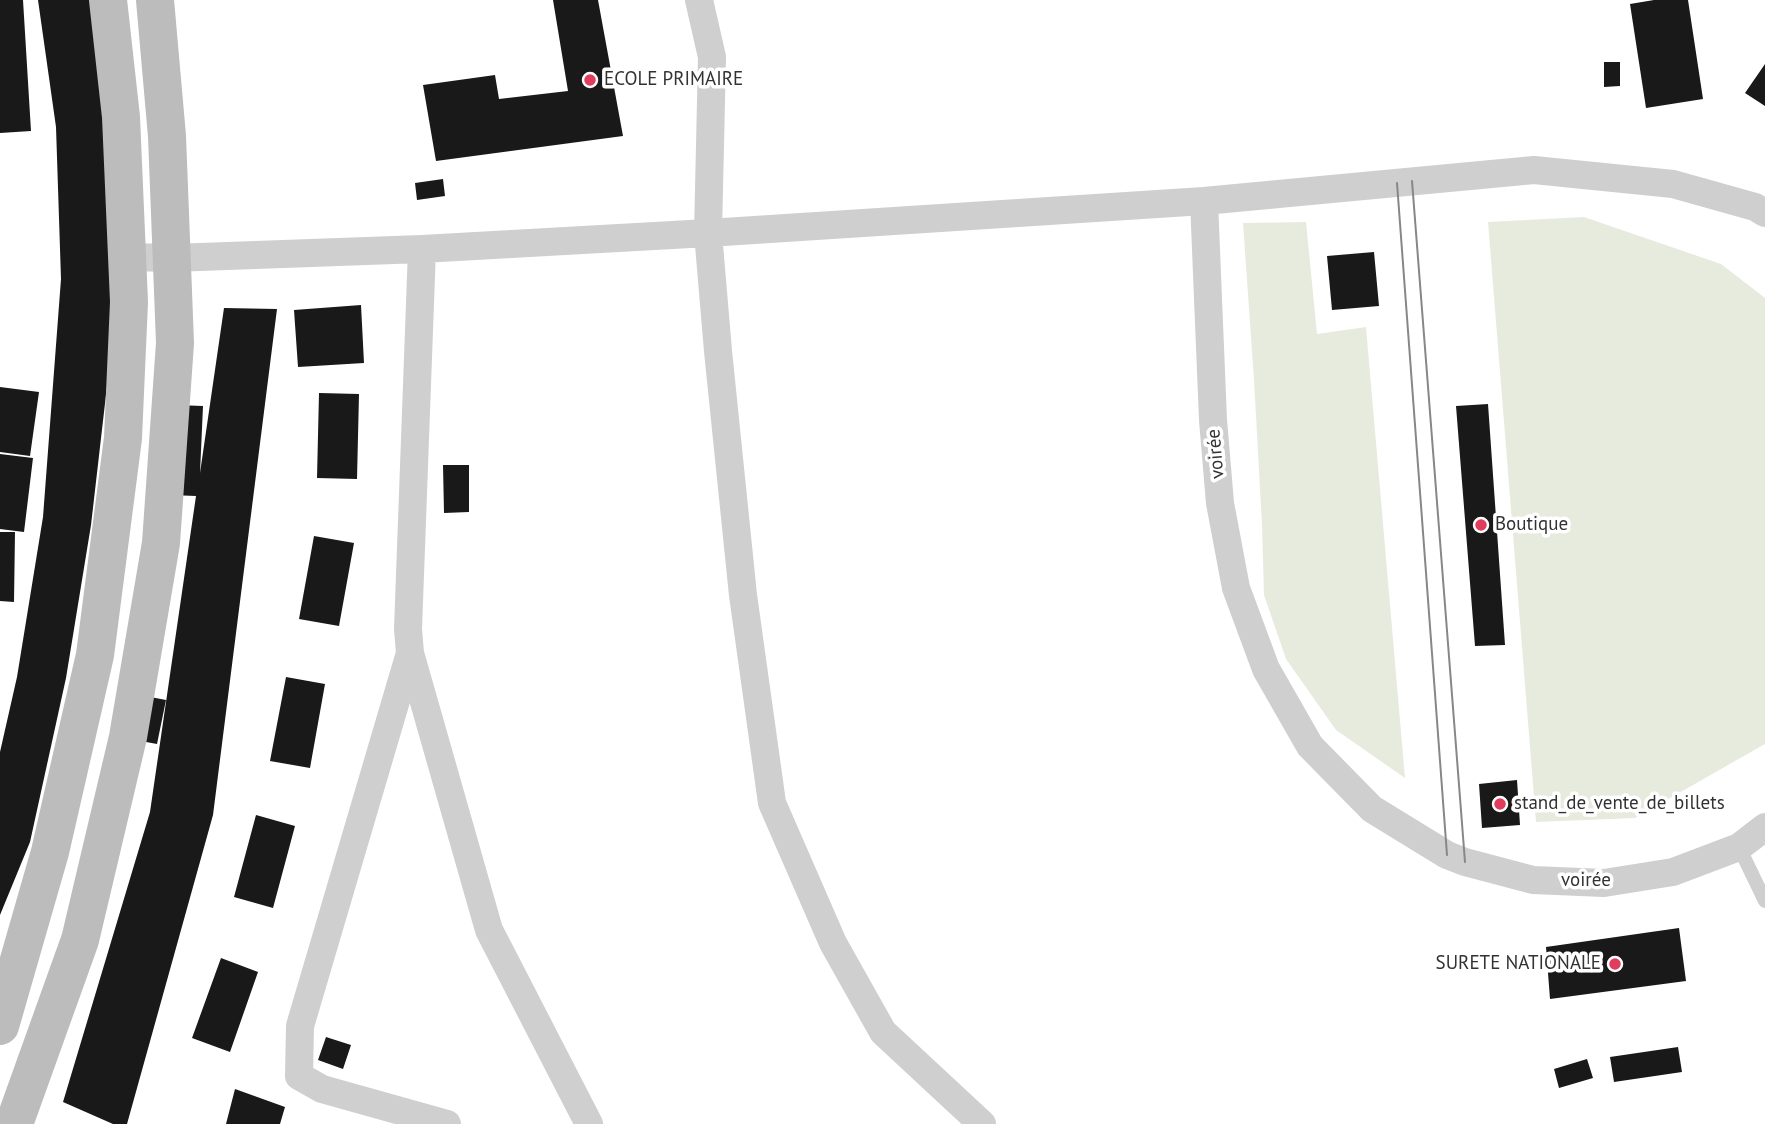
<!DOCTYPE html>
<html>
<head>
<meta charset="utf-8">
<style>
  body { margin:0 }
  canvas { display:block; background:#fff }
</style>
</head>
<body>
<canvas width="1765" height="1124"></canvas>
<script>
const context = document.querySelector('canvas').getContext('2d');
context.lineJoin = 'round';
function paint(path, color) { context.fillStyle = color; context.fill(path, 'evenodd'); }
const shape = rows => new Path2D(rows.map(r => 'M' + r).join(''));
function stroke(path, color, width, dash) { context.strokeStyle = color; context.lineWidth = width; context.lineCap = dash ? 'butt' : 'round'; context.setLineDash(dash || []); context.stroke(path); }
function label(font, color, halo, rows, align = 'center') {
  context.font = font + ' "PT Sans",sans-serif'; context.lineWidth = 7; context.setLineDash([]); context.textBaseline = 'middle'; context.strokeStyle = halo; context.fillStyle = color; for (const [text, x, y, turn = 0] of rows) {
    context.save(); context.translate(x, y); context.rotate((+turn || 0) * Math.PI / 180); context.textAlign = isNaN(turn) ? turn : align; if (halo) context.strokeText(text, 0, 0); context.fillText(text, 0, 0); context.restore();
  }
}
paint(shape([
  [1584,217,1721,264,1765,298,1765,744,1635,818,1536,822,1488,222],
  [1306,222,1317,334,1366,327,1405,778,1336,730,1286,659,1264,595,1262,525,1254,380,1243,223]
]), '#e7ebde');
paint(shape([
  [0,0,23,0,31,131,0,133],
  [38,0,90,0,115,205,110,360,91,525,66,678,30,842,0,915,0,752,17,677,43,517,61,279,56,127],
  [553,0,598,0,623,136,436,161,423,85,495,75,499,99,568,91],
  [1654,0,1688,0,1703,99,1646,108,1630,4],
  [1604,62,1620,62,1620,86,1604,87],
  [1765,64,1765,106,1745,93],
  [443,179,445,196,417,200,415,183],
  [1374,252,1379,306,1332,310,1327,256],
  [361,305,364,363,298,367,294,310],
  [224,308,277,309,213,815,127,1124,113,1124,63,1102,150,812,196,496,171,495,176,405,203,406,200,473],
  [0,387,39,392,30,456,0,452],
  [319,393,359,394,357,479,317,478],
  [1488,404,1505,645,1475,646,1456,406],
  [0,454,33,458,24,532,0,529],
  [443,465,469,465,469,512,444,513],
  [0,532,15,532,14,602,0,601],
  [314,536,354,543,339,626,299,619],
  [286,677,325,684,310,768,270,761],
  [140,695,166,700,157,744,130,739],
  [1517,780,1520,825,1482,828,1479,784],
  [256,815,295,826,273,908,234,897],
  [1679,928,1686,981,1550,999,1546,947],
  [221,958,258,972,230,1052,192,1038],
  [326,1037,351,1045,343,1069,318,1060],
  [1678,1047,1682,1072,1614,1082,1610,1057],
  [1587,1059,1593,1078,1559,1088,1554,1069],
  [235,1089,285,1107,280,1124,226,1124]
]), '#191919');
stroke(shape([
  [1739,847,1765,901]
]), '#cfcfcf', 14);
stroke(shape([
  [699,0,712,57,708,233,718,351,743,595,772,803,833,943,883,1032,982,1124],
  [1765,213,1755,207,1673,184,1534,170,1204,201,1213,420,1220,503,1236,588,1266,669,1310,746,1372,809,1447,855,1465,862,1533,880,1604,883,1673,872,1739,847,1765,827],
  [422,249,408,629,410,653,489,930,589,1124],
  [127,257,172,258,422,249,708,233,1204,201],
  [410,653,300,1026,299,1076,322,1089,447,1124]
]), '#cfcfcf', 28);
stroke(shape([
  [0,1026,50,852,95,655,123,438,129,302,121,117,108,0],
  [14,1124,80,940,128,737,161,543,175,343,167,136,155,0]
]), '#bcbcbc', 38);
stroke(shape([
  [1412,181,1465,862],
  [1397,183,1447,855]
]), '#878787', 2);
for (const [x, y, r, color] of [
  [590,80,7,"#e03d5e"],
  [1481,525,7,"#e03d5e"],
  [1500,804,7,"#e03d5e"],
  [1615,964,7,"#e03d5e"]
]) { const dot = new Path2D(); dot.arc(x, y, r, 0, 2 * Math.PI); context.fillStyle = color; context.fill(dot); stroke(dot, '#fff', 2.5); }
label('19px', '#323232', '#fff', [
  ["ECOLE PRIMAIRE",604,80],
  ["Boutique",1495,525],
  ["stand_de_vente_de_billets",1514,804],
  ["SURETE NATIONALE",1601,964,"right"]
], 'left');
label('19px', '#323232', '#fff', [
  ["voirée",1216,454,-95],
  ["voirée",1586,881]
]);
</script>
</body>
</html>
